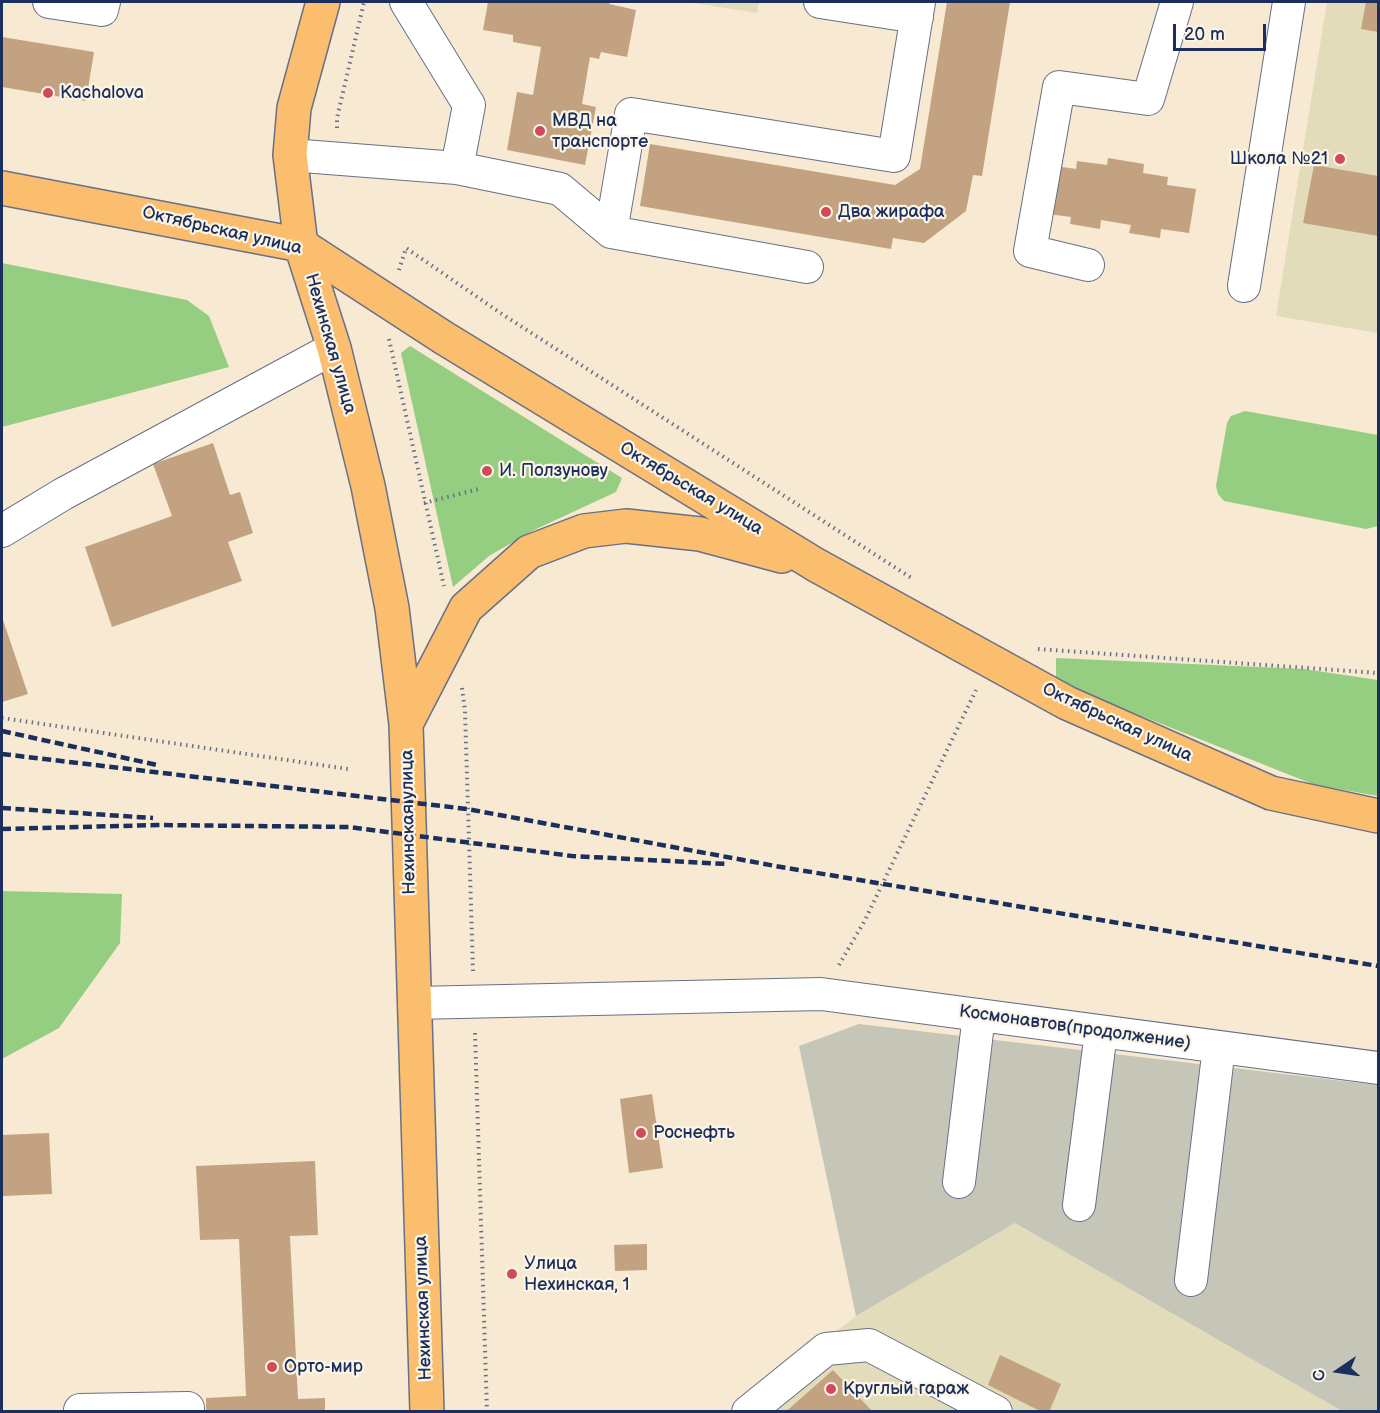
<!DOCTYPE html>
<html>
<head>
<meta charset="utf-8">
<style>
  body { margin:0 }
  #map { position:relative; width:1380px; height:1413px; overflow:hidden; background:#f7e9d2; font-family:"Balsamiq Sans",sans-serif }
  canvas { display:block }
  .frame { position:absolute; inset:0; border:3px solid #1b2f5e; pointer-events:none }
  .north { position:absolute; left:1308px; top:1341px; width:60px; height:60px; -webkit-text-stroke:4px #fcf5e5; paint-order:stroke; rotate:257deg; font-size:16px; font-weight:700; line-height:24px; text-align:center; color:#1b2f5e }
  .north::after { content:''; display:block; margin:auto; width:21px; height:27px; background:#1b2f5e; clip-path:polygon(50% 0,100% 100%,50% 72%,0 100%) }
  .scale { position:absolute; left:1173px; top:24px; width:93px; height:27px; box-sizing:border-box; border:3px solid #1b2f5e; border-top:0; padding-left:8px; font-size:18px; line-height:21px; white-space:nowrap; color:#1b2f5e; -webkit-text-stroke:4px #fcf5e5; paint-order:stroke }
</style>
</head>
<body>
<div id="map">
<canvas width="1380" height="1413"></canvas>
<div class="frame"></div>
<div class="north">С</div>
<div class="scale">20 m</div>
</div>
<script>
const context = document.querySelector('canvas').getContext('2d');
context.lineJoin = 'round';
function paint(path, color) { context.fillStyle = color; context.fill(path, 'evenodd'); }
const shape = rows => new Path2D(rows.map(r => 'M' + r).join(''));
function stroke(path, color, width, dash) { context.strokeStyle = color; context.lineWidth = width; context.lineCap = dash ? 'butt' : 'round'; context.setLineDash(dash || []); context.stroke(path); }
function label(font, color, halo, rows, align = 'center') {
  context.font = font + ' "Balsamiq Sans",sans-serif'; context.lineWidth = 4.5; context.setLineDash([]); context.textBaseline = 'middle'; context.strokeStyle = halo; context.fillStyle = color; for (const [text, x, y, turn = 0] of rows) {
    context.save(); context.translate(x, y); context.rotate((+turn || 0) * Math.PI / 180); context.textAlign = isNaN(turn) ? turn : align; if (halo) context.strokeText(text, 0, 0); context.fillText(text, 0, 0); context.restore();
  }
}
paint(shape([
  [688,2,759,2,757,13],
  [1327,2,1378,2,1378,333,1276,316],
  [1015,1223,1342,1411,732,1412,856,1316]
]), '#e2dcba');
paint(shape([
  [859,1024,1378,1085,1378,1411,1342,1411,1015,1223,856,1316,799,1046]
]), '#c5c5b8');
paint(shape([
  [2,263,187,300,209,316,229,367,2,427],
  [410,346,622,478,616,492,532,531,489,556,453,587,401,353],
  [1245,411,1378,435,1378,526,1366,529,1224,501,1218,494,1216,486,1227,423,1231,416],
  [1056,658,1304,669,1378,680,1378,796,1315,785,1056,682],
  [2,891,122,894,120,943,59,1028,2,1059]
]), '#96ce81');
paint(shape([
  [488,2,610,2,609,4,636,10,627,57,601,52,599,59,590,57,582,104,596,107,585,165,507,150,517,92,533,95,541,47,513,42,513,35,483,30],
  [947,2,1010,2,982,176,973,175,966,211,924,243,893,238,891,249,640,206,650,144,895,185,920,169],
  [1366,2,1378,2,1378,32,1361,29],
  [2,37,94,52,86,101,2,87],
  [1108,158,1144,164,1143,173,1168,177,1167,185,1196,189,1189,233,1161,229,1160,238,1129,233,1131,225,1101,220,1100,229,1070,224,1071,217,1041,213,1048,165,1076,169,1077,161,1107,165],
  [1314,165,1378,176,1378,236,1303,223],
  [213,443,230,495,240,492,253,533,228,542,242,581,112,627,85,547,172,516,153,464],
  [2,617,28,694,2,702],
  [652,1094,663,1168,629,1173,620,1099],
  [49,1133,52,1194,3,1196,2,1135],
  [315,1161,318,1235,290,1236,298,1399,325,1398,325,1412,206,1412,206,1398,246,1396,239,1239,200,1240,196,1166],
  [647,1244,647,1270,615,1271,614,1245],
  [1000,1355,1061,1384,1049,1412,1042,1412,988,1385],
  [833,1370,873,1412,785,1412,790,1408]
]), '#c2a280');
const minor = shape([
  [49,2,102,10,104,2],
  [406,2,469,105,457,168],
  [820,2,917,17],
  [290,155,457,168,560,189,611,232,807,267],
  [611,232,631,114,894,156,919,2],
  [1088,265,1030,251,1059,87,1148,99,1177,2],
  [1244,286,1289,2],
  [2,531,63,494,334,348],
  [414,1003,821,994,1378,1068],
  [959,1182,979,1015],
  [1079,1205,1101,1032],
  [1191,1280,1219,1047],
  [80,1410,188,1408,188,1412],
  [748,1412,826,1349,869,1345,996,1412]
]);
const major = shape([
  [323,2,294,108,290,155,301,245,334,348,368,486,392,608,406,724,427,1412],
  [2,188,301,245,444,338,816,565,1067,703,1271,793,1378,816],
  [406,724,466,608,529,552,584,531,626,526,700,534,782,556]
]);
stroke(minor, '#687087', 34);
stroke(major, '#687087', 36);
stroke(shape([
  [337,128,337,118,364,2],
  [399,270,406,248,502,314,913,579],
  [389,339,444,586],
  [424,503,479,489],
  [1038,649,1378,673],
  [462,688,465,711,473,971],
  [2,718,348,769],
  [839,965,865,920,976,690],
  [475,1033,487,1412]
]), '#687087', 4, [1.5, 4.5]);
stroke(minor, '#fff', 32);
stroke(major, '#fbbe6e', 33);
stroke(shape([
  [2,731,157,765],
  [2,754,467,809,781,867,1378,966],
  [2,808,153,818],
  [2,829,158,825,349,827,572,856,727,864]
]), '#1b2f5e', 4.5, [9, 4.5]);
for (const [x, y, r, color] of [
  [48,93,6,"#d1495b"],
  [540,131,6,"#d1495b"],
  [1340,159,6,"#d1495b"],
  [826,212,6,"#d1495b"],
  [487,471,6,"#d1495b"],
  [641,1133,6,"#d1495b"],
  [512,1274,6,"#d1495b"],
  [272,1367,6,"#d1495b"],
  [831,1389,6,"#d1495b"]
]) { const dot = new Path2D(); dot.arc(x, y, r, 0, 2 * Math.PI); context.fillStyle = color; context.fill(dot); stroke(dot, '#fcf5e5', 2); }
label('18px', '#1b2f5e', '#fcf5e5', [
  ["Kachalova",60,93],
  ["МВД на",552,121],
  ["транспорте",552,142],
  ["Школа №21",1328,159,"right"],
  ["Два жирафа",838,212],
  ["И. Ползунову",499,471],
  ["Роснефть",653,1133],
  ["Улица",524,1264],
  ["Нехинская, 1",524,1285],
  ["Орто-мир",284,1367],
  ["Круглый гараж",843,1389]
], 'left');
label('18px', '#1b2f5e', '#fcf5e5', [
  ["Октябрьская улица",222,231,13],
  ["Нехинская улица",330,344,74],
  ["Октябрьская улица",691,489,31],
  ["Октябрьская улица",1117,723,25],
  ["Нехинская улица",409,822,-91],
  ["Космонавтов(продолжение)",1075,1028,8],
  ["Нехинская улица",424,1308,-92]
]);
</script>
</body>
</html>
